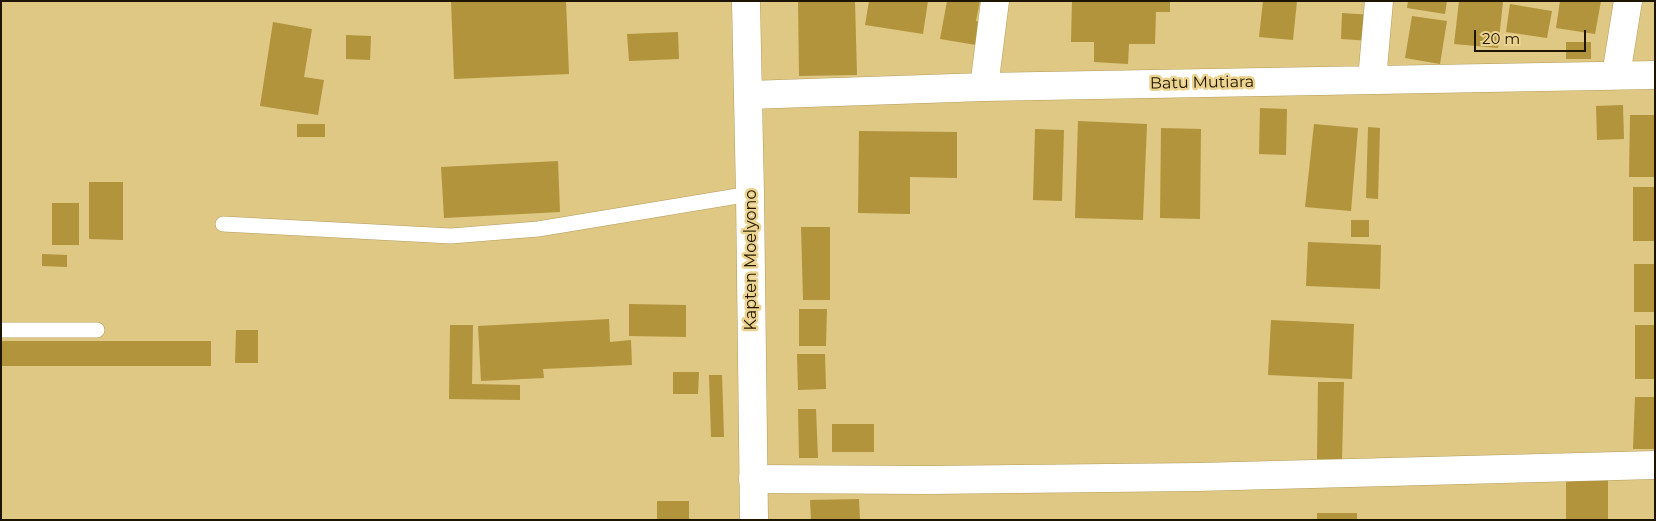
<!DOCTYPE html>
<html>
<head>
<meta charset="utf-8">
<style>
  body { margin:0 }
  #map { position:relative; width:1656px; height:521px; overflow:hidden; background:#dfc784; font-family:Montserrat,sans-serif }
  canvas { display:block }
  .frame { position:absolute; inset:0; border:2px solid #1e1500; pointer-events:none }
  .scale { position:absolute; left:1474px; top:30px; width:112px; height:22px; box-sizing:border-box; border:2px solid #1e1500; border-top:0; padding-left:6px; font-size:15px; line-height:18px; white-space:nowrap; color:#1e1500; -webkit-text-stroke:4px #ecd490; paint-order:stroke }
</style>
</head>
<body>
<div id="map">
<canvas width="1656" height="521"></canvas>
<div class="frame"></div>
<div class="scale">20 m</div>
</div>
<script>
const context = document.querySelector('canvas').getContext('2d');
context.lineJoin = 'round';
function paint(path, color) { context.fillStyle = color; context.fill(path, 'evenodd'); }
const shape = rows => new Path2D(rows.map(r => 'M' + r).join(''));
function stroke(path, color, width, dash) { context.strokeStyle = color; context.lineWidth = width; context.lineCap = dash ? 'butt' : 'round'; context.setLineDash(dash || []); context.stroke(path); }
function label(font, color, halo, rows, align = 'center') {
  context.font = font + ' Montserrat,sans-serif'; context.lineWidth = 5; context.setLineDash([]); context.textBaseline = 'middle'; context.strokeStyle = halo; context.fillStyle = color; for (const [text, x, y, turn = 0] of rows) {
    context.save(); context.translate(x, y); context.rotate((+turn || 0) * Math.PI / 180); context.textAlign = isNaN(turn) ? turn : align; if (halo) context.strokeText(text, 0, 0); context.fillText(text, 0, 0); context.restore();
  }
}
paint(shape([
  [451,1,566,1,569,74,454,79],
  [798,1,855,1,857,75,799,76],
  [869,1,928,1,923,34,865,25],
  [947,1,980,1,976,21,987,23,982,46,940,39],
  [1072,1,1170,1,1170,12,1156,12,1155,44,1129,44,1128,64,1094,62,1094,42,1071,42],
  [1263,1,1297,1,1293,40,1259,37],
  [1408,1,1447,1,1445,14,1407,8],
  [1459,1,1503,2,1498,48,1454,44],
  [1560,1,1601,1,1595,34,1556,28],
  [1510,4,1552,11,1547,38,1506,32],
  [1342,13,1373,15,1371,41,1341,39],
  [1412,16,1447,21,1440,64,1405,58],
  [273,22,312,29,304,77,324,80,318,115,260,106],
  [678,32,679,59,629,61,627,34],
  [346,35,371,36,370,60,346,59],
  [1566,42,1591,42,1591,59,1566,59],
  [1623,105,1624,139,1597,140,1596,106],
  [1260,108,1287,109,1286,155,1259,154],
  [1630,115,1655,115,1655,177,1629,177],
  [1078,121,1147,124,1143,220,1075,218],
  [297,124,325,124,325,137,297,137],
  [1314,124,1358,128,1351,211,1305,207],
  [1368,127,1380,128,1378,199,1366,198],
  [1161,128,1201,129,1200,219,1160,218],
  [1035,129,1064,130,1062,201,1033,200],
  [859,131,957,132,957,178,910,177,910,214,858,213],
  [558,161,560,212,444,218,441,167],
  [89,182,123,182,123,240,89,239],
  [1633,187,1655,187,1655,241,1633,241],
  [52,203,79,203,79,245,52,245],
  [1351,220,1369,220,1369,237,1351,237],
  [801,227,830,227,830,300,803,300],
  [1308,242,1381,245,1380,289,1306,286],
  [42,254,67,255,67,267,42,266],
  [1634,264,1655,264,1655,312,1634,312],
  [629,304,686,305,686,337,629,336],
  [799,309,827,309,826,346,799,346],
  [609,319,610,342,631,340,632,365,543,369,544,378,481,381,478,326],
  [1271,320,1354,324,1352,379,1268,375],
  [450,325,473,325,472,384,520,385,520,400,449,399],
  [1635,325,1655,325,1655,379,1635,379],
  [236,330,258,330,258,363,235,363],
  [1,341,211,341,211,366,1,366],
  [797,354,825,354,826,389,798,390],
  [673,372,699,372,698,394,673,394],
  [709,375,722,375,724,437,711,437],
  [1318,382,1344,382,1342,460,1317,459],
  [1635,397,1655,397,1655,449,1633,449],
  [798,409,816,409,818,458,799,458],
  [832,424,874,424,874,452,832,452],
  [1566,480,1608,480,1608,520,1566,520],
  [859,499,860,520,811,520,810,500],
  [657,501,689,501,689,520,657,520],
  [1317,513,1357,513,1357,520,1317,520]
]), '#b1943c');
const lane = shape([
  [223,224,451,236,538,229,750,194],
  [1,330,97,330]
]);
const street = shape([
  [1616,75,1628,1],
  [1372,80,1379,1],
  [984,87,995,1],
  [749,95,984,87,1655,75],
  [753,479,927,480,1198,477,1655,465]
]);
const secondary = shape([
  [746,1,750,194,754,520]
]);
stroke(lane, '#b39c59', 16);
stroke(street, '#b39c59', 29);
stroke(secondary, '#b39c59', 29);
stroke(lane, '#fff', 15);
stroke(street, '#fff', 28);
stroke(secondary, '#fff', 28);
label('16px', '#1e1500', '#ecd490', [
  ["Batu Mutiara",1202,83,-1],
  ["Kapten Moelyono",751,260,-90]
]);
</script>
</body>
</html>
